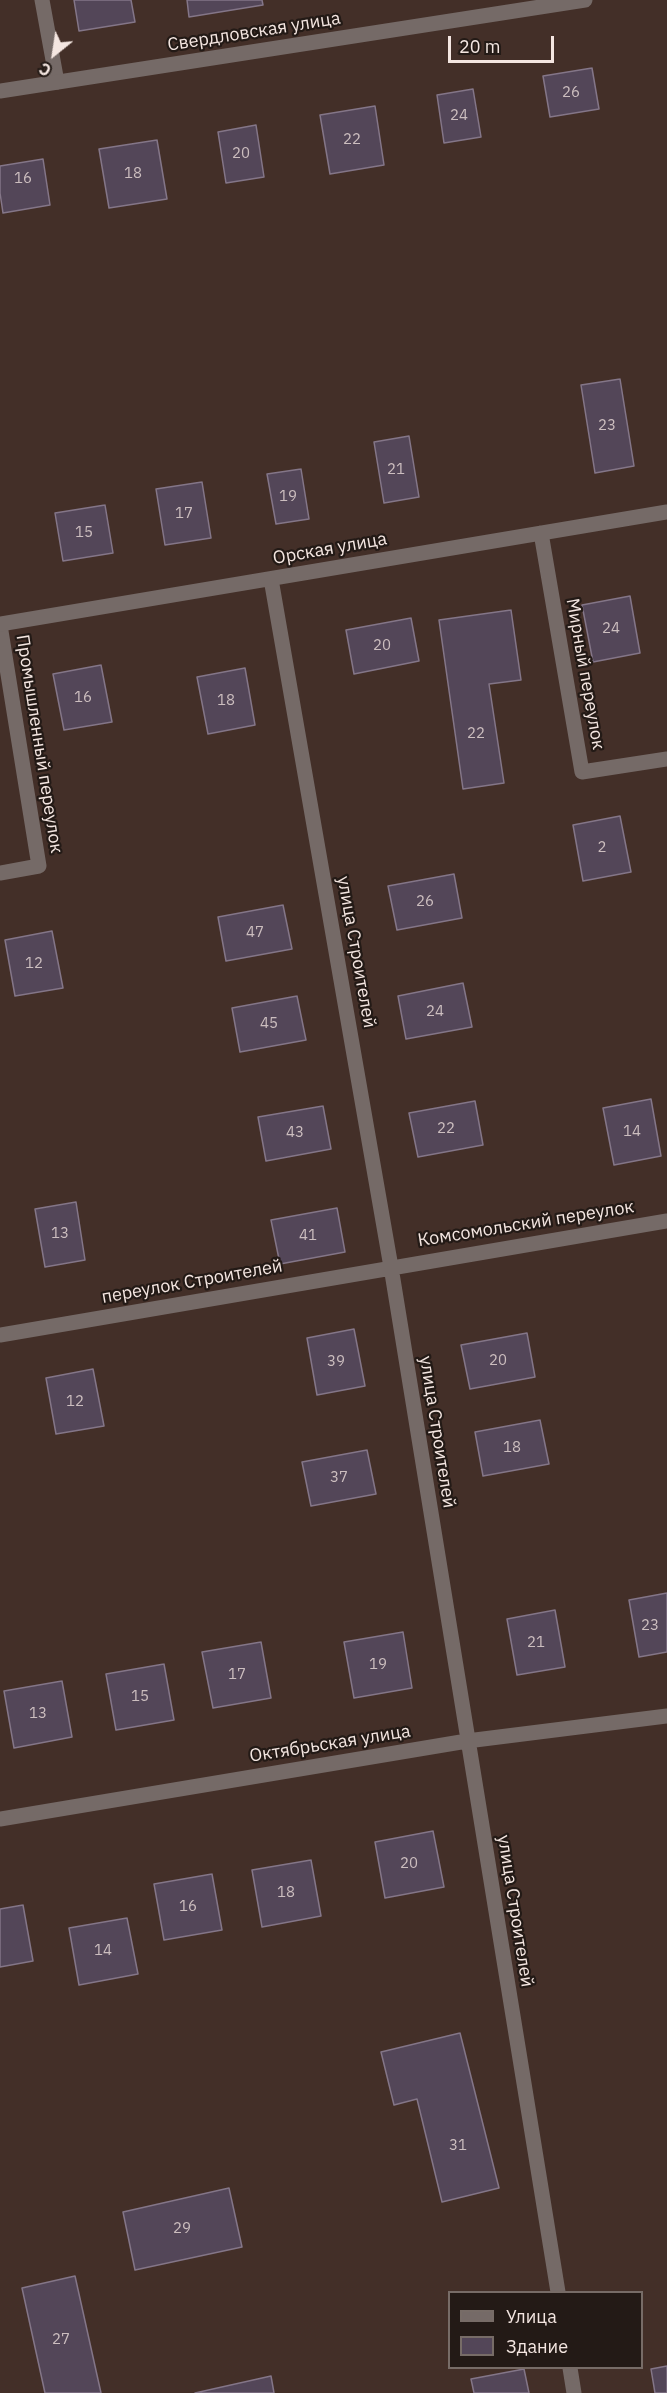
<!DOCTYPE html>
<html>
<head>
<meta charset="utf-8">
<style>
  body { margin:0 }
  #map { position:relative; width:667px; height:2393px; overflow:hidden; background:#432f28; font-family:"IBM Plex Sans",sans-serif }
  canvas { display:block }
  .legend { position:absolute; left:448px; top:2291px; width:195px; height:78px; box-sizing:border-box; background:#231a16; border:2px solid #776c67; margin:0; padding:8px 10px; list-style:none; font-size:18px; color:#f4e6e1 }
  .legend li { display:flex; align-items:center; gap:12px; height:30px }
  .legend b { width:30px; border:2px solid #776c67 }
  .north { position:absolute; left:24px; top:24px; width:60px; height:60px; -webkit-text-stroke:4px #231a16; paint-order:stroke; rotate:210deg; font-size:16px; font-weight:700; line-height:24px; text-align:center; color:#f4e6e1 }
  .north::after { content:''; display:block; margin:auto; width:21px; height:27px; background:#f4e6e1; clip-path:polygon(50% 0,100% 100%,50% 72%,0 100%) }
  .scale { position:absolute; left:448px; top:36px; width:106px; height:27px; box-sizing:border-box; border:3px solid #f4e6e1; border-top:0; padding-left:8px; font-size:18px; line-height:21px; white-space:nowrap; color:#f4e6e1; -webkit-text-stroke:4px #231a16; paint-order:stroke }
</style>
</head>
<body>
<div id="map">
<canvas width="667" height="2393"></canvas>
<ul class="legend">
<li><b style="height:8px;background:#756a67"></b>Улица</li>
<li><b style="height:16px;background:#534658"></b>Здание</li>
</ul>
<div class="north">С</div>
<div class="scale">20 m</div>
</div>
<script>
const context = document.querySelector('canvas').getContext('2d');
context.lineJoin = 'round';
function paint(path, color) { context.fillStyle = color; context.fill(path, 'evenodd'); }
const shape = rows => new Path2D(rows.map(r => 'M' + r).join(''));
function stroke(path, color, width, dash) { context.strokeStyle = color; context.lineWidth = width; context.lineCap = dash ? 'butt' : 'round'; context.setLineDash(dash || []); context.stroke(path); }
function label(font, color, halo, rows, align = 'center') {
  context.font = font + ' "IBM Plex Sans",sans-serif'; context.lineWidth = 4.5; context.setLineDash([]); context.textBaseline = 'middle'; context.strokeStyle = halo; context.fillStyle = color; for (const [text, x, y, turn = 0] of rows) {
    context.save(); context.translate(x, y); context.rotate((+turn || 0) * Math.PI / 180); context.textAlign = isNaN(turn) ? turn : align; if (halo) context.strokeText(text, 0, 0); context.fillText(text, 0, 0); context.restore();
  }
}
const building = shape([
  [74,0,131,0,135,22,79,31,74,0],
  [187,0,262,0,263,5,189,17,187,0],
  [592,68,599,109,550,117,543,76,592,68],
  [473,89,481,137,444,143,437,95,473,89],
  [375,106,384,165,330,174,320,115,375,106],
  [256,125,264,177,226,183,218,132,256,125],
  [157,140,167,199,109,208,99,149,157,140],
  [43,159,50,205,3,213,0,193,0,166,43,159],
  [620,379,634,466,595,473,581,385,620,379],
  [409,436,419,497,384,503,374,442,409,436],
  [301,469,309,519,276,524,267,474,301,469],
  [202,482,211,538,165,545,156,489,202,482],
  [105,505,113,553,63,561,55,513,105,505],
  [630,596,640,653,593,662,582,605,630,596],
  [511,610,521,680,489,684,504,783,463,789,439,620,511,610],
  [411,618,419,661,354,674,346,630,411,618],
  [101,665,112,722,64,730,53,674,101,665],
  [245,668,255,725,208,734,197,677,245,668],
  [620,816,631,872,583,881,573,825,620,816],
  [454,874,462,918,397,930,388,886,454,874],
  [283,905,292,949,226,961,218,917,283,905],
  [52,931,63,988,15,996,5,940,52,931],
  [463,983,472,1027,406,1039,398,996,463,983],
  [297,996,306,1040,240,1052,232,1008,297,996],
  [651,1099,661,1156,614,1165,603,1108,651,1099],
  [475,1101,483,1145,418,1157,409,1113,475,1101],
  [323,1106,331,1149,266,1161,258,1117,323,1106],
  [76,1202,85,1260,45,1267,35,1209,76,1202],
  [337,1208,345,1252,280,1264,271,1220,337,1208],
  [354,1329,365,1386,317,1395,307,1338,354,1329],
  [527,1333,535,1377,470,1389,461,1345,527,1333],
  [93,1369,104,1426,56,1434,46,1378,93,1369],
  [540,1420,549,1464,483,1476,475,1432,540,1420],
  [367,1450,376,1494,311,1506,302,1462,367,1450],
  [667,1593,667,1652,639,1657,629,1600,667,1593],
  [555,1610,565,1667,517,1675,507,1619,555,1610],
  [403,1632,412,1688,354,1698,344,1642,403,1632],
  [261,1642,271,1698,213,1708,202,1652,261,1642],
  [164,1664,174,1720,116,1730,106,1674,164,1664],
  [62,1681,72,1737,14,1748,4,1691,62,1681],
  [433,1831,444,1887,385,1898,375,1842,433,1831],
  [311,1860,321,1916,262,1927,252,1870,311,1860],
  [212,1874,222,1930,164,1940,154,1884,212,1874],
  [23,1905,33,1961,0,1967,0,1909,23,1905],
  [127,1918,138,1974,79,1985,69,1928,127,1918],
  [460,2033,499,2188,442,2202,417,2099,394,2105,381,2052,460,2033],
  [229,2188,242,2247,135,2270,123,2212,229,2188],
  [75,2276,101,2393,45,2393,22,2288,75,2276],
  [667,2366,667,2393,655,2393,651,2369,667,2366],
  [524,2369,529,2393,474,2393,471,2379,524,2369],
  [271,2376,274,2393,195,2393,271,2376]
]);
paint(building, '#534658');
stroke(building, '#847688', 1.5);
stroke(shape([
  [42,0,57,82],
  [0,625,39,866,0,873]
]), '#756a67', 15);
stroke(shape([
  [0,91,585,0],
  [541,533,582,772,667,759],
  [271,579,391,1267,558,2292],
  [0,624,667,512],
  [0,1335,667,1221],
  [0,1819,467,1741,667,1716],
  [570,2368,574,2393]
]), '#756a67', 15);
label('15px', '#ccbebf', null, [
  ["26",571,93],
  ["24",459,116],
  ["22",352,140],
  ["20",241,154],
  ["18",133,174],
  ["16",23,179],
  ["23",607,426],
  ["21",396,470],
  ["19",288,497],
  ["17",184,514],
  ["15",84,533],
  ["24",611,629],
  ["20",382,646],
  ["16",83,698],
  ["18",226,701],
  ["22",476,734],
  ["2",602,848],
  ["26",425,902],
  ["47",255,933],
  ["12",34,964],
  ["24",435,1012],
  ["45",269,1024],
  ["22",446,1129],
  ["14",632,1132],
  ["43",295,1133],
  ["13",60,1234],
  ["41",308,1236],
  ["20",498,1361],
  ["39",336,1362],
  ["12",75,1402],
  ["18",512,1448],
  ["37",339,1478],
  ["23",650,1626],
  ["21",536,1643],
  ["19",378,1665],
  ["17",237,1675],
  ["15",140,1697],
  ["13",38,1714],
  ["20",409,1864],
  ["18",286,1893],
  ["16",188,1907],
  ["14",103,1951],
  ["31",458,2146],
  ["29",182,2229],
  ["27",61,2340]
]);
label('18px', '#f4e6e1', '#231a16', [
  ["Свердловская улица",254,32,-9],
  ["Орская улица",330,549,-10],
  ["Мирный переулок",585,674,80],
  ["Промышленный переулок",39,744,81],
  ["улица Строителей",356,952,80],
  ["Комсомольский переулок",526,1224,-9],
  ["переулок Строителей",192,1282,-10],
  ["улица Строителей",437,1432,81],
  ["Октябрьская улица",330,1744,-9],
  ["улица Строителей",515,1911,81]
]);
</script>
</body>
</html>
